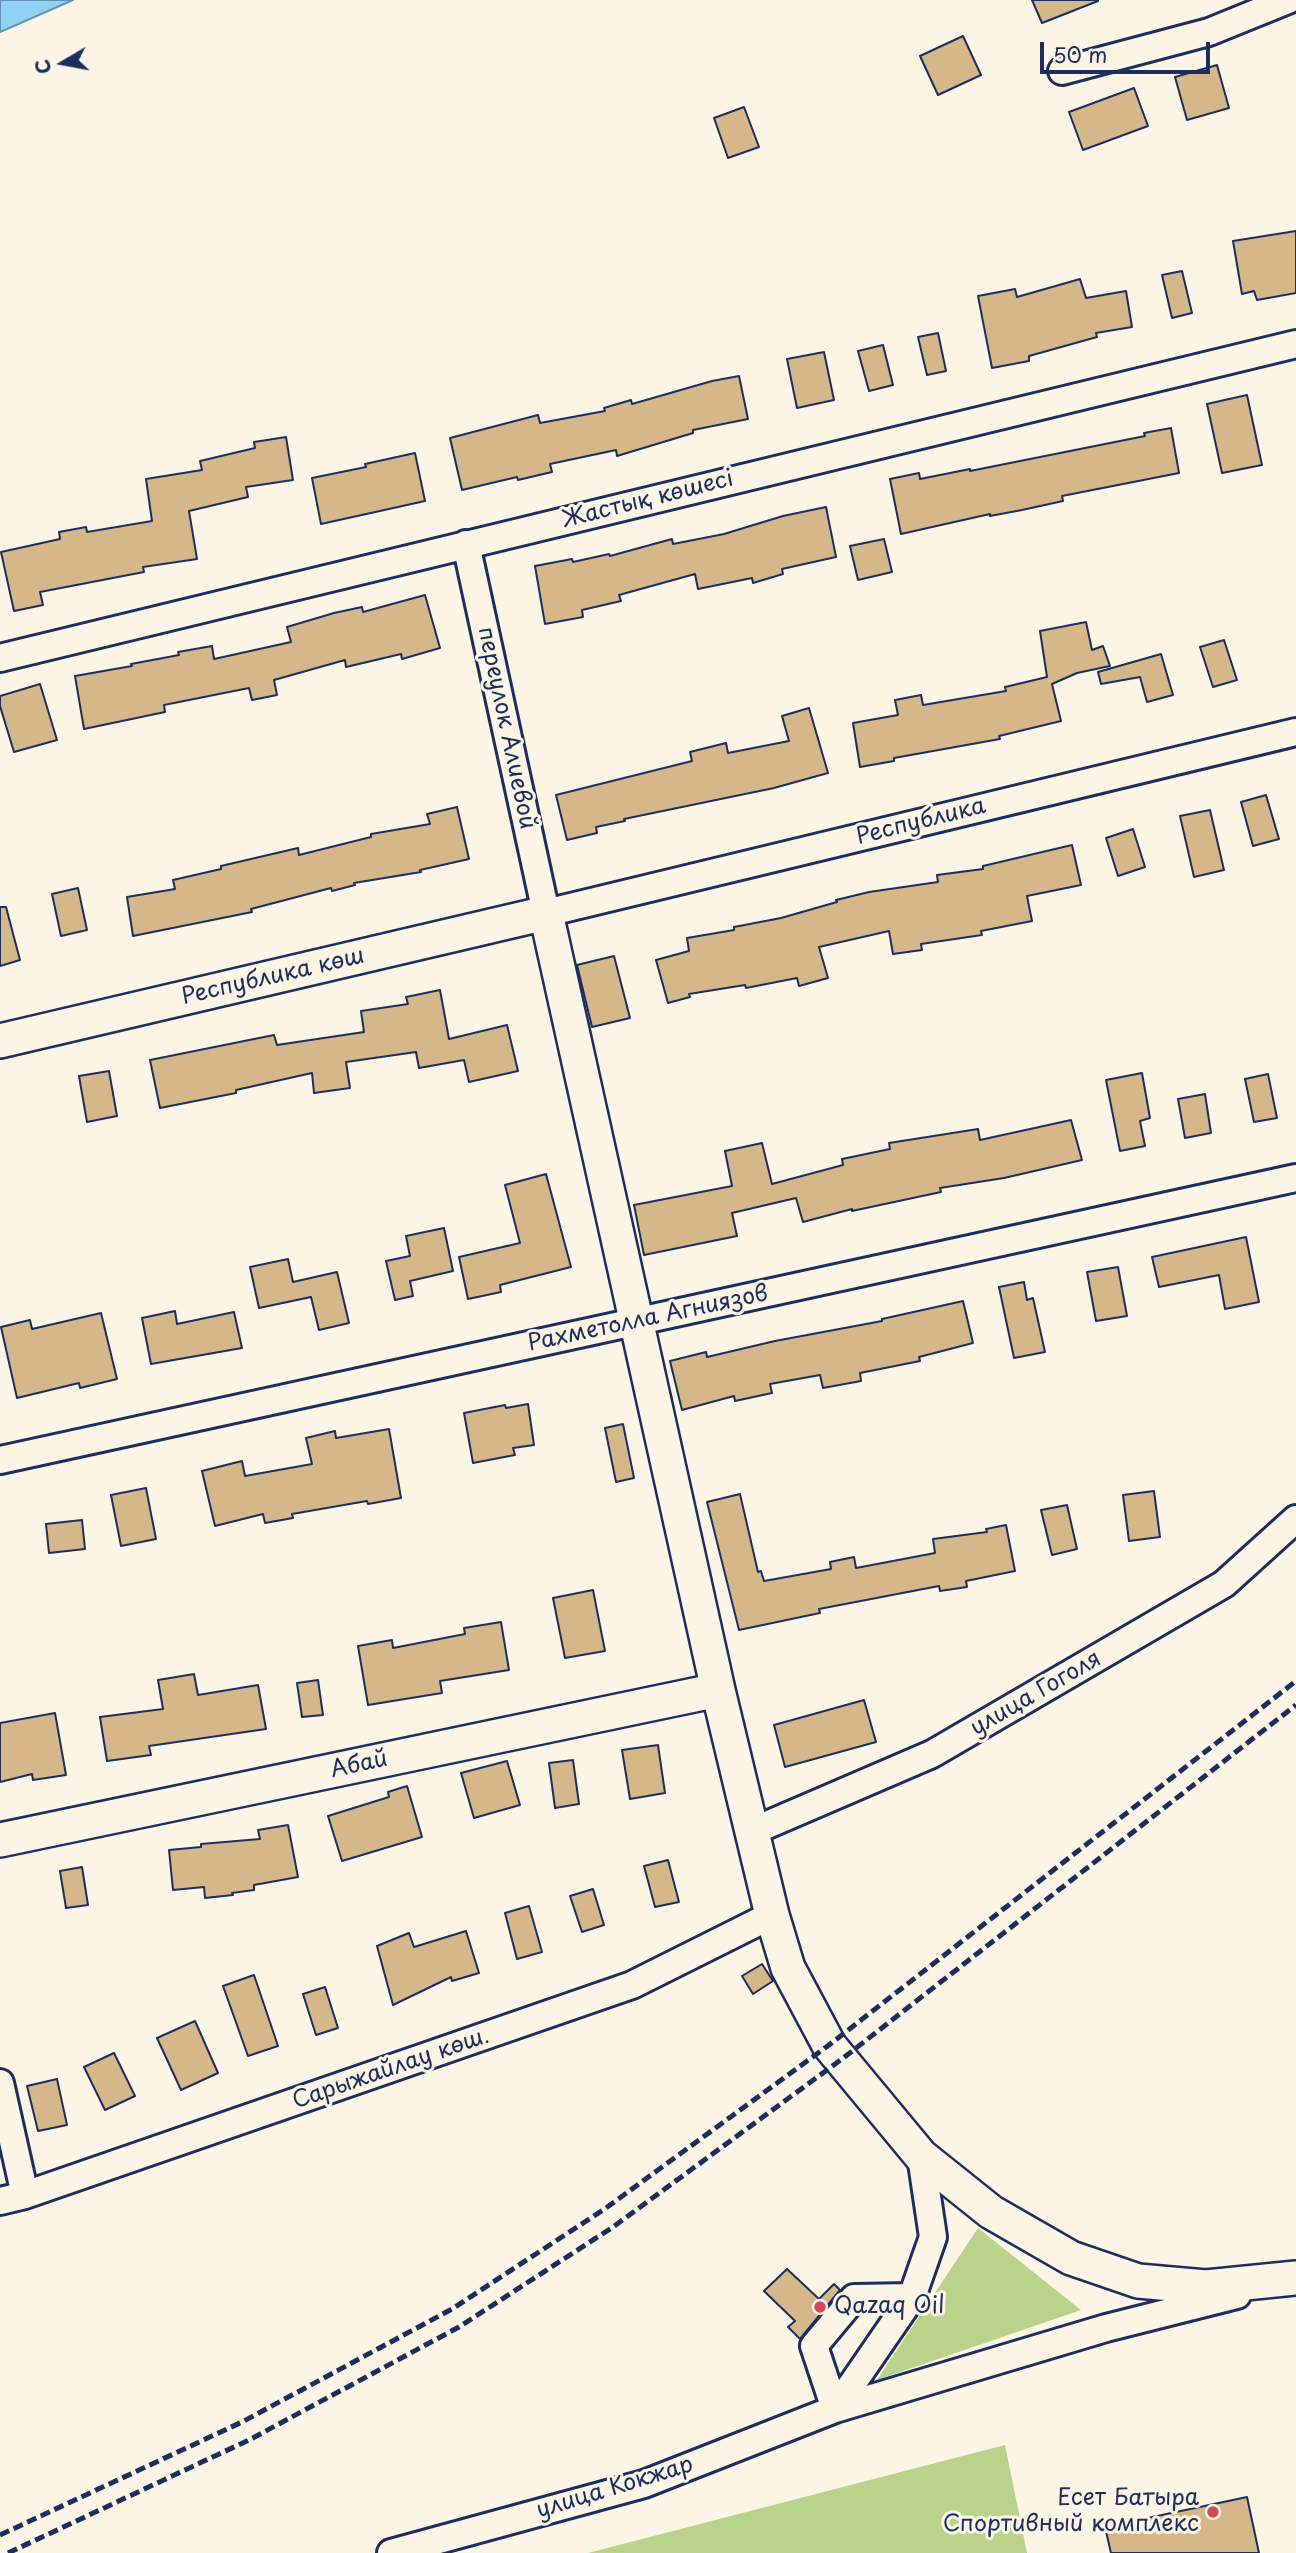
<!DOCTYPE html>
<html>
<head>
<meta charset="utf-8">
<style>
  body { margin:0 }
  #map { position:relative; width:1296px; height:2553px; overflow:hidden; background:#fcf5e5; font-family:"Playpen Sans",sans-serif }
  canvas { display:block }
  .north { position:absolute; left:28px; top:28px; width:70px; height:70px; -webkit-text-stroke:5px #fcf5e5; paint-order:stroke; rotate:260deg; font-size:19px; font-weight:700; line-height:28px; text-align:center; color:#1b2f5e }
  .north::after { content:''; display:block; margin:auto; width:24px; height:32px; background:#1b2f5e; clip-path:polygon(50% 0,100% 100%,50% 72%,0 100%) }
  .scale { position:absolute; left:1040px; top:42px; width:170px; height:32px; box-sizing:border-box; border:4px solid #1b2f5e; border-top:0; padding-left:9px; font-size:21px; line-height:24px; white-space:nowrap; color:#1b2f5e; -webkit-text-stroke:5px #fcf5e5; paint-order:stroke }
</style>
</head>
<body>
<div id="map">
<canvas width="1296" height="2553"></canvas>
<div class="north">С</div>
<div class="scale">50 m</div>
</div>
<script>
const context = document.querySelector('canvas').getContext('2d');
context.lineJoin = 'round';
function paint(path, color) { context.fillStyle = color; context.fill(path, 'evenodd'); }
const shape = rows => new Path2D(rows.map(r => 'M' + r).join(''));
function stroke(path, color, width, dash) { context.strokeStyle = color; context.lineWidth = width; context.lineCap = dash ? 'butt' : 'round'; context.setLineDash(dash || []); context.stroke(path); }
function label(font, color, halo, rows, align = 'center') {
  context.font = font + ' "Playpen Sans",sans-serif'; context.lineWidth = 6; context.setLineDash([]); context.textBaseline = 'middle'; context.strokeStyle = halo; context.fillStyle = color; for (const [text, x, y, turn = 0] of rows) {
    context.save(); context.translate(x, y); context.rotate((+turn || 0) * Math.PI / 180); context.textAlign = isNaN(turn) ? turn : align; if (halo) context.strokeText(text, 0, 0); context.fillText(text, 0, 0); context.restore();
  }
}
paint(shape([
  [978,2228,1081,2310,877,2380],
  [1005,2445,1027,2553,588,2553]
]), '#bad38a');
const water = shape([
  [0,0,73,0,0,32,0,0]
]);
paint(water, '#90d2f2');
stroke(water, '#6191b7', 2);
const building = shape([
  [1032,0,1098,0,1098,1,1042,23,1032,0],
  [963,36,981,75,938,95,920,56,963,36],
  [1217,65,1229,108,1187,120,1175,77,1217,65],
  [1134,88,1148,126,1083,150,1069,112,1134,88],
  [744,107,759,147,728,158,714,118,744,107],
  [1296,231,1296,293,1257,300,1254,291,1242,294,1233,241,1296,231],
  [1182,271,1192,313,1172,318,1162,275,1182,271],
  [1080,279,1086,298,1126,291,1132,327,1096,333,1097,337,1029,356,1029,361,992,368,978,296,1015,289,1017,297,1080,279],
  [938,333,946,371,927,375,918,337,938,333],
  [883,345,893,385,869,391,858,351,883,345],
  [824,352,834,400,797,408,787,359,824,352],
  [739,376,748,419,693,430,693,433,617,456,616,450,550,464,552,472,518,480,517,477,462,490,450,438,538,415,540,423,605,411,604,408,631,400,632,404,712,381,739,376],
  [1247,395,1262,465,1222,473,1207,404,1247,395],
  [1171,428,1179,473,1062,496,1063,501,1022,510,990,516,990,514,901,534,890,479,919,473,920,479,970,469,970,471,1145,436,1144,433,1171,428],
  [286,437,293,480,246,487,248,497,189,511,197,559,143,567,144,572,40,592,43,605,14,611,1,552,60,539,59,532,86,527,87,532,152,521,146,479,202,470,200,461,255,448,254,442,286,437],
  [415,453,425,501,321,524,312,478,366,467,365,464,415,453],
  [826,507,836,557,782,569,783,574,753,583,752,578,698,589,695,574,619,595,621,601,582,610,583,617,545,624,535,566,572,559,573,562,609,554,610,556,672,539,673,544,724,534,783,516,826,507],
  [884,539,892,572,858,580,850,546,884,539],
  [425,595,440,648,402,659,401,654,346,667,345,660,274,680,277,695,252,700,249,688,164,705,165,712,84,729,75,676,132,666,131,664,179,655,178,652,212,646,214,659,291,642,287,627,334,613,362,607,363,612,425,595],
  [1086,622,1092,650,1103,646,1110,666,1077,673,1052,684,1061,721,999,736,1000,739,894,758,894,761,860,767,853,723,898,715,895,700,921,695,923,705,1006,691,1005,687,1047,677,1040,631,1086,622],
  [1224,640,1237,680,1213,687,1200,647,1224,640],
  [1161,654,1173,695,1147,702,1140,677,1101,684,1098,672,1161,654],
  [40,684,57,740,14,752,0,706,0,696,40,684],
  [809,708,828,773,774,788,624,819,625,821,596,827,597,833,567,840,556,795,692,761,690,752,726,743,728,753,789,741,782,716,809,708],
  [1266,795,1279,839,1253,846,1241,802,1266,795],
  [457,807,469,859,420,870,421,872,354,883,355,885,332,891,331,888,251,909,252,912,133,936,127,897,175,889,173,880,221,869,221,866,298,848,299,855,371,837,371,834,430,824,427,814,457,807],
  [1210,810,1224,870,1194,877,1180,816,1210,810],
  [1133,829,1145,867,1118,876,1106,838,1133,829],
  [1072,845,1081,885,1027,896,1032,921,981,931,982,935,921,944,922,950,893,954,889,931,819,947,828,978,799,986,797,978,746,988,745,985,689,994,690,997,668,1003,656,960,689,951,687,938,734,930,734,927,781,918,837,902,836,900,869,892,938,882,937,875,983,869,983,866,1072,845],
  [78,888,87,930,61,936,52,894,78,888],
  [0,907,6,907,20,960,0,966,0,907],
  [614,956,630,1018,592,1027,577,965,614,956],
  [440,990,449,1039,507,1025,518,1071,469,1082,464,1060,419,1068,416,1052,346,1062,350,1088,314,1093,312,1073,236,1090,236,1093,160,1108,150,1060,274,1035,277,1045,364,1032,361,1011,408,1004,406,997,440,990],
  [109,1071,117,1116,87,1122,79,1076,109,1071],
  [1142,1073,1150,1118,1140,1121,1145,1146,1120,1151,1106,1080,1142,1073],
  [1268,1074,1277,1118,1254,1122,1245,1079,1268,1074],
  [1205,1094,1211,1133,1185,1138,1178,1099,1205,1094],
  [1071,1120,1082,1160,1004,1178,940,1188,941,1192,852,1211,852,1209,803,1222,796,1198,732,1213,737,1236,644,1255,634,1205,732,1186,725,1151,762,1143,772,1184,843,1165,842,1159,890,1149,889,1143,978,1129,980,1140,1071,1120],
  [546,1174,571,1267,500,1285,501,1292,468,1299,459,1257,520,1243,505,1185,546,1174],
  [444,1228,453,1271,410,1281,413,1296,395,1300,386,1261,410,1256,406,1236,444,1228],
  [1246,1237,1259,1302,1225,1309,1219,1275,1159,1287,1152,1257,1246,1237],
  [288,1259,293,1282,337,1272,349,1323,319,1330,311,1297,259,1308,250,1267,288,1259],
  [1118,1267,1127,1316,1096,1321,1087,1272,1118,1267],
  [1024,1282,1027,1300,1033,1298,1045,1352,1014,1358,999,1287,1024,1282],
  [963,1301,973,1343,919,1357,920,1361,860,1373,861,1381,823,1388,820,1375,770,1384,772,1393,735,1401,734,1396,682,1410,670,1361,706,1352,707,1357,775,1341,882,1321,882,1319,963,1301],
  [175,1311,177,1324,234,1312,242,1348,151,1364,142,1318,175,1311],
  [101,1313,117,1379,80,1388,79,1383,17,1398,1,1327,30,1320,32,1329,101,1313],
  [528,1404,534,1445,513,1448,515,1455,473,1463,464,1413,505,1405,506,1408,528,1404],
  [623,1424,634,1478,616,1482,605,1428,623,1424],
  [389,1429,401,1498,368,1504,367,1501,292,1514,293,1518,265,1523,263,1514,215,1526,202,1471,242,1461,245,1476,312,1464,306,1438,335,1431,336,1438,389,1429],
  [146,1488,156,1539,121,1546,111,1495,146,1488],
  [1154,1491,1160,1537,1129,1541,1123,1495,1154,1491],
  [740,1494,758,1572,761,1571,764,1581,831,1569,830,1562,854,1557,856,1568,935,1553,933,1539,987,1532,986,1529,1006,1525,1015,1571,966,1581,967,1587,940,1591,939,1586,819,1609,820,1613,739,1630,707,1502,740,1494],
  [1067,1505,1077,1549,1052,1555,1041,1510,1067,1505],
  [82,1520,85,1549,49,1553,46,1524,82,1520],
  [593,1590,605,1651,565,1658,553,1598,593,1590],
  [501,1622,509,1670,440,1681,442,1693,368,1705,358,1646,392,1640,393,1648,465,1634,464,1628,501,1622],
  [194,1674,198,1695,258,1685,266,1729,149,1746,151,1755,107,1761,100,1717,163,1709,158,1680,194,1674],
  [318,1680,323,1715,302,1717,297,1683,318,1680],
  [864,1700,876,1742,785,1767,774,1725,864,1700],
  [55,1713,66,1775,33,1780,32,1774,0,1782,0,1723,55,1713],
  [658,1745,665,1793,630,1799,622,1750,658,1745],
  [573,1760,579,1804,555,1808,549,1763,573,1760],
  [507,1761,520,1805,474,1818,461,1773,507,1761],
  [407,1786,422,1837,342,1861,328,1816,389,1797,388,1792,407,1786],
  [288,1825,298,1877,254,1885,254,1890,232,1893,233,1895,205,1898,204,1887,173,1890,169,1850,201,1847,201,1844,260,1839,258,1830,288,1825],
  [668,1860,679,1902,655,1907,644,1866,668,1860],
  [82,1867,88,1905,66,1908,60,1871,82,1867],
  [593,1889,604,1925,582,1932,570,1896,593,1889],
  [529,1906,542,1952,517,1959,505,1913,529,1906],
  [466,1931,479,1973,452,1981,451,1977,393,2005,377,1946,409,1933,414,1947,466,1931],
  [762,1964,773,1981,753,1994,742,1976,762,1964],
  [254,1975,278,2046,248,2056,223,1986,254,1975],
  [325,1987,338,2028,316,2035,303,1994,325,1987],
  [195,2021,218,2073,181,2090,157,2038,195,2021],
  [114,2053,135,2096,105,2110,84,2067,114,2053],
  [57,2079,67,2125,38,2131,27,2086,57,2079],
  [787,2269,819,2299,834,2284,840,2290,800,2339,788,2327,795,2321,764,2291,787,2269],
  [1247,2497,1259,2553,1111,2553,1105,2527,1247,2497]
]);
paint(building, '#d6b78a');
stroke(building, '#1b2f5e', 2);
const minor = shape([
  [1062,71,1209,32,1288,0],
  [466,544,546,913,1296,732],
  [0,658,1296,344],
  [0,1460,1296,1178],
  [753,1831,932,1754,1224,1584,1296,1519],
  [0,2083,25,2195],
  [0,2201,25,2195,632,1985,772,1915],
  [835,2409,912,2297,933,2237,921,2156],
  [835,2409,814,2346,854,2298,912,2297],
  [391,2553,644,2484,835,2409,1106,2328,1237,2295]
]);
const major = shape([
  [0,1041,546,913,718,1690,772,1915,788,1968,829,2045,921,2156,991,2212,1071,2258,1138,2281,1206,2287,1296,2278],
  [0,1840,718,1690]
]);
stroke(minor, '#1b2f5e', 32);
stroke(major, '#1b2f5e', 38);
stroke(minor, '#fcf5e5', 26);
stroke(major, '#fcf5e5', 33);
stroke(shape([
  [0,2535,242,2422,452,2309,606,2208,829,2045,1296,1681],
  [8,2553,249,2440,459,2327,613,2227,842,2059,1296,1705]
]), '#1b2f5e', 5, [10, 5]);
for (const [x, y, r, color] of [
  [820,2307,7,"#d1495b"],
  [1213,2512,7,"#d1495b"]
]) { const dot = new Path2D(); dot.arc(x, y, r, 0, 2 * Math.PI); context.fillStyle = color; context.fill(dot); stroke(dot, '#fcf5e5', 2.5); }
label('23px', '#1b2f5e', '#fcf5e5', [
  ["Жастық көшесі",648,500,-14],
  ["переулок Алиевой",506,728,78],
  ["Республика",921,822,-14],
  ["Республика көш",273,977,-13],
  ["Рахметолла Агниязов",648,1319,-12],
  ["улица Гоголя",1036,1694,-30],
  ["Абай",359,1765,-12],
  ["Сарыжайлау көш.",391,2069,-19],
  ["улица Кокжар",615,2488,-17]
]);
label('23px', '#1b2f5e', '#fcf5e5', [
  ["Qazaq Oil",834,2307],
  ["Есет Батыра",1199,2499,"right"],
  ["Спортивный комплекс",1199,2525,"right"]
], 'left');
</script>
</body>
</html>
